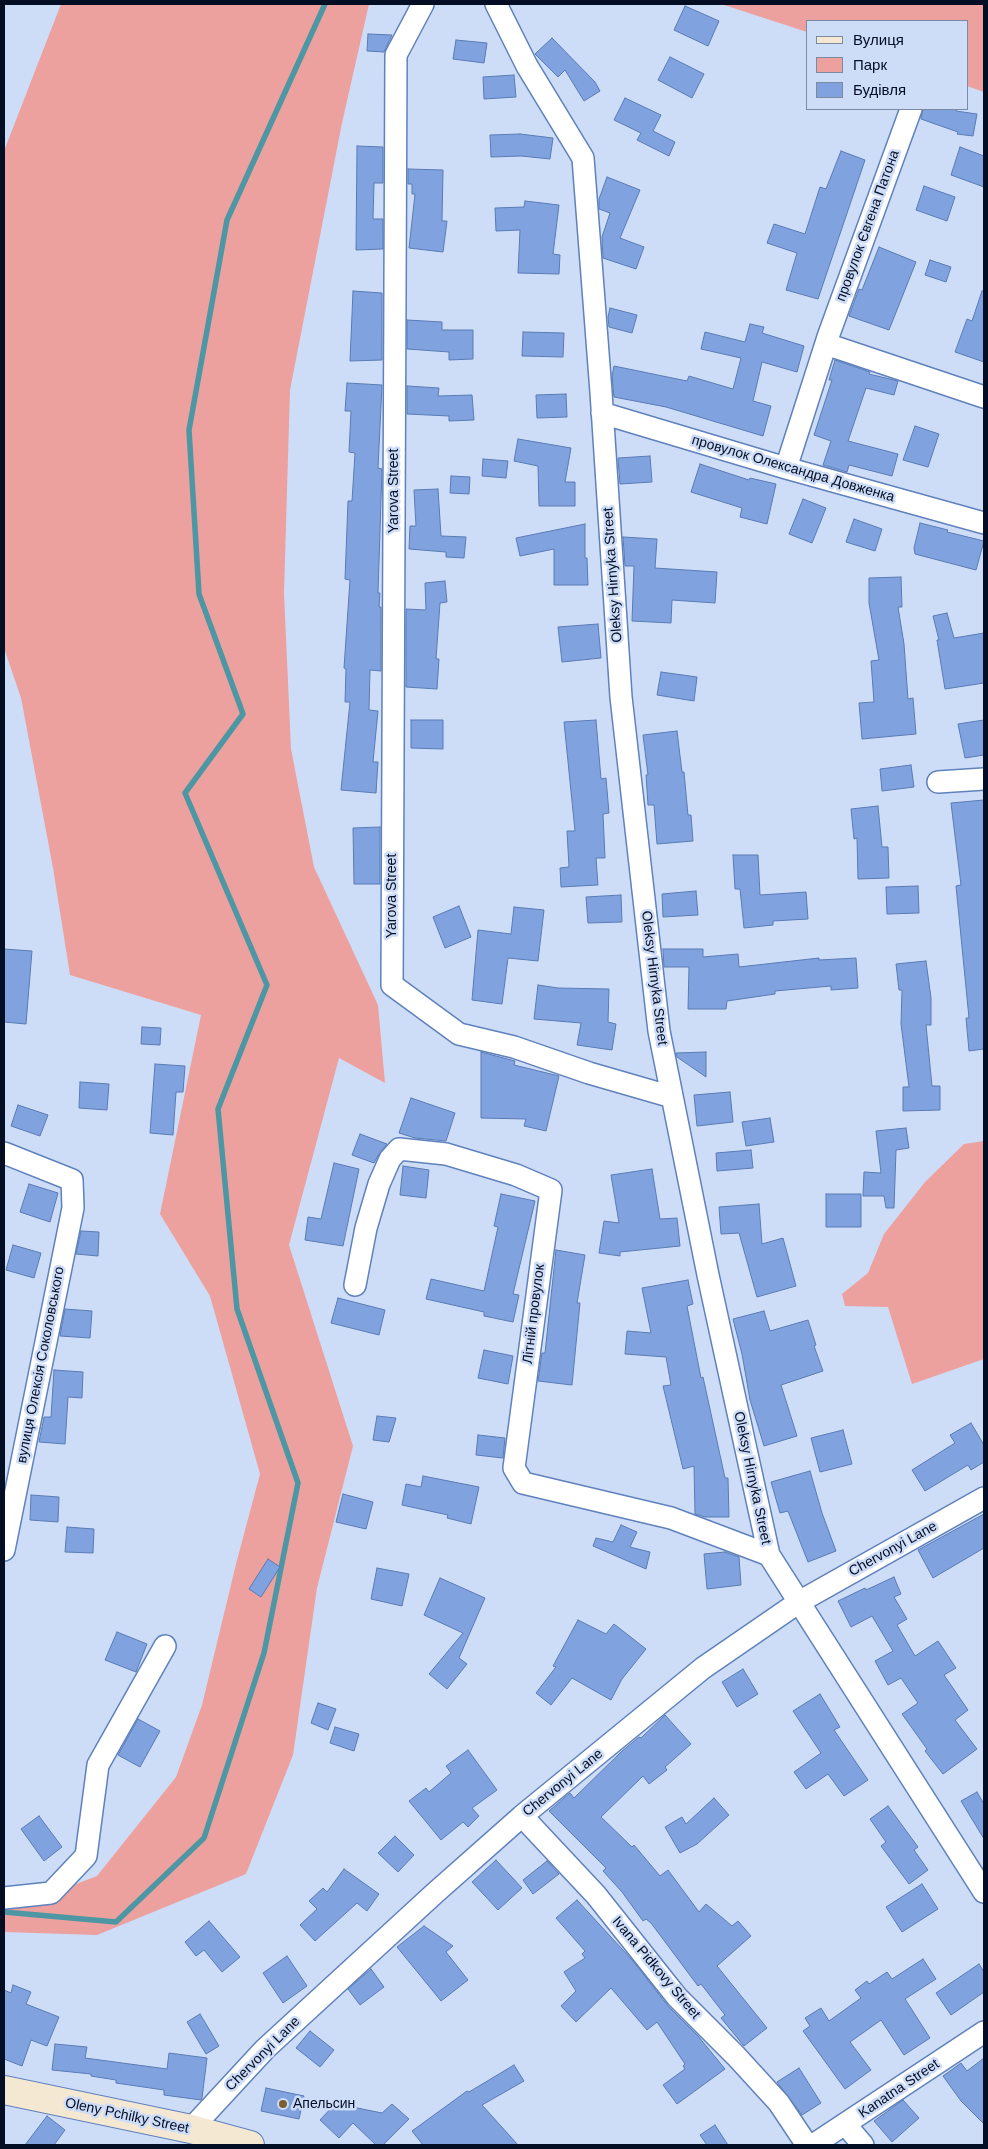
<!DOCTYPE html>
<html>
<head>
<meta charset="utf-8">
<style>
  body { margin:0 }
  #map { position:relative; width:988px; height:2149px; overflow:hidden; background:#ceddf7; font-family:Arial,sans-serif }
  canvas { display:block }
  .frame { position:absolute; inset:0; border:5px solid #030d24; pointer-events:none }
  .legend { position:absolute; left:806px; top:20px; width:162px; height:90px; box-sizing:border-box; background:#ceddf7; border:1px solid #7d8aa3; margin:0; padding:6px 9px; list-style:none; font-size:15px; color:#030d24 }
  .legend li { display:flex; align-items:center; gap:10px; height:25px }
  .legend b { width:25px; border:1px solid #7d8aa3 }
</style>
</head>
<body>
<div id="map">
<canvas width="988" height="2149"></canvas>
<div class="frame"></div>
<ul class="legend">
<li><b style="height:6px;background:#f4e8d2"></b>Вулиця</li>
<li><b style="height:14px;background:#eca19f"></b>Парк</li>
<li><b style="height:14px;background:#80a2de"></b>Будівля</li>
</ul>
</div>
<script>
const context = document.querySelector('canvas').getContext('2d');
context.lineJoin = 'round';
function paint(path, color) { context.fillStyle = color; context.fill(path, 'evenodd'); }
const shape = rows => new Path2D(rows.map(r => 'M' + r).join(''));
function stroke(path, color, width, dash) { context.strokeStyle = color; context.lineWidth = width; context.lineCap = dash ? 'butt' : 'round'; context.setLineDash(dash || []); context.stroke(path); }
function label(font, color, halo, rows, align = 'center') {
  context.font = font + ' Arial,sans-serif'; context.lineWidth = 5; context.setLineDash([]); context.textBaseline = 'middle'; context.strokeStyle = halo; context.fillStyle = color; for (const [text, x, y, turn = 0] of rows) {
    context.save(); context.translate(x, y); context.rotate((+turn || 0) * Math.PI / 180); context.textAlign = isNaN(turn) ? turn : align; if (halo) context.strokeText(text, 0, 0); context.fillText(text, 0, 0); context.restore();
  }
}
paint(shape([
  [61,4,369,4,342,123,290,390,284,593,291,749,314,867,378,1005,385,1083,339,1058,289,1245,353,1446,317,1588,293,1755,246,1874,97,1935,4,1932,4,1901,42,1897,97,1876,176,1777,202,1705,236,1564,260,1474,210,1296,160,1214,201,1015,70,975,53,868,21,698,4,648,4,151],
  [721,4,984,4,984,92,967,86,967,21,807,21,807,32],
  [984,1141,984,1359,912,1384,888,1307,845,1306,842,1294,868,1273,884,1234,925,1182,964,1144]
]), '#eca19f');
stroke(shape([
  [4,1912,116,1922,204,1838,264,1653,298,1483,237,1309,218,1109,267,985,185,793,243,714,199,594,189,430,227,220,325,4]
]), '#4c97a3', 5.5);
const building = shape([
  [685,6,719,21,708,46,674,30,685,6],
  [368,34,392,35,384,52,367,51,368,34],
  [552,38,595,82,600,91,584,101,565,70,558,77,535,54,552,38],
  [456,40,487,43,484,63,453,59,456,40],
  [670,57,704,74,692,98,658,80,670,57],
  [514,75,516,97,484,99,483,77,514,75],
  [625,98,661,115,653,131,675,142,669,156,637,140,641,133,614,120,625,98],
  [923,109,957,109,956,111,977,114,973,136,957,134,958,132,921,119,923,109],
  [520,134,553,138,550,159,521,156,491,157,490,135,520,134],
  [357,146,383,147,383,183,374,183,373,219,383,219,383,249,356,250,357,146],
  [960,147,984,156,984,187,951,175,960,147],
  [841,151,865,160,818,299,786,290,797,253,767,243,774,224,805,234,820,187,826,189,841,151],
  [408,169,443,170,442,221,447,221,443,252,409,248,415,194,412,194,412,184,408,184,408,169],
  [607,177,640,190,620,238,644,247,636,269,603,258,602,237,610,213,599,209,599,199,607,177],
  [924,186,955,197,947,221,916,210,924,186],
  [525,201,559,205,553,254,560,255,559,274,518,273,520,230,496,231,495,208,524,207,525,201],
  [879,247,916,262,889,330,849,316,859,289,862,290,879,247],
  [930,260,951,267,946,282,925,275,930,260],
  [353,291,382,293,382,360,350,361,353,291],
  [982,291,984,291,984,362,955,352,967,319,972,321,982,291],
  [610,308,637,315,632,333,609,327,608,317,610,308],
  [407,320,442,322,442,330,473,330,473,359,449,360,449,352,407,349,407,320],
  [750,324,764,327,762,333,804,346,797,372,762,362,753,401,771,406,763,436,666,407,614,397,612,376,614,366,687,381,689,376,733,389,741,358,701,349,705,332,745,342,750,324],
  [523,332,564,333,563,357,522,356,523,332],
  [835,360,870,372,869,374,898,381,894,395,866,388,848,441,898,454,892,476,849,465,847,472,823,465,831,441,814,435,832,380,829,380,835,360],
  [347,383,382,385,378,468,382,469,378,593,380,593,379,607,381,607,381,671,370,670,369,710,378,711,373,762,378,762,376,793,341,790,350,702,345,702,346,669,344,668,350,580,345,579,348,501,352,501,355,453,349,452,351,411,345,411,347,383],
  [407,386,439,388,438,396,472,395,474,420,449,421,449,416,407,414,407,386],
  [566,394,567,417,537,418,536,395,566,394],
  [915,426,939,434,928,467,903,460,915,426],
  [518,439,571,448,565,482,575,482,575,506,539,506,538,466,514,461,518,439],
  [650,456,652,482,620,484,618,458,650,456],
  [483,459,508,461,506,478,482,476,483,459],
  [700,464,749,480,750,478,776,484,767,524,740,517,742,508,691,492,700,464],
  [451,476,470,477,469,494,450,493,451,476],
  [438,489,441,536,466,537,464,558,446,557,446,552,409,549,410,526,416,526,414,490,438,489],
  [803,499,826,508,812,543,789,534,803,499],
  [854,519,882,529,875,551,846,542,854,519],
  [920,523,948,530,947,532,984,541,976,570,915,554,914,548,920,523],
  [585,524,585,558,587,558,588,585,554,585,554,549,520,556,516,538,585,524],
  [623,537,657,539,655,568,717,572,715,603,672,600,671,623,632,621,634,566,625,566,623,537],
  [901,577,902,607,898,607,904,644,908,699,913,698,916,734,862,739,859,703,874,702,871,661,879,660,869,603,869,578,901,577],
  [445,581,447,602,440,603,436,659,439,659,437,689,406,687,406,609,426,610,425,583,445,581],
  [947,613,954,638,984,633,984,683,945,689,937,640,939,640,933,616,947,613],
  [598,624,601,658,562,662,558,627,598,624],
  [661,672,697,677,694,701,657,695,661,672],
  [411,720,443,720,443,749,411,748,411,720],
  [596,720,601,779,606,778,609,813,603,814,605,858,596,858,598,885,561,887,560,868,569,867,567,831,575,831,564,722,596,720],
  [984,720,984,755,965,758,958,724,984,720],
  [677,731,682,772,684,772,688,815,691,815,693,841,657,844,654,805,648,805,646,775,648,775,643,735,677,731],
  [911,765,914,787,882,791,880,769,911,765],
  [984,800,984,1049,969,1051,966,1018,969,1018,956,886,961,885,951,803,984,800],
  [878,806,882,847,888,847,889,878,858,879,857,838,854,839,851,809,878,806],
  [380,827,380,884,354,884,353,828,380,827],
  [733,855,758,855,760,895,806,892,808,919,773,921,773,925,744,928,740,889,735,889,733,855],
  [918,886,919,913,887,914,886,887,918,886],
  [696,891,698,915,663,917,662,894,696,891],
  [621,895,622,922,588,923,586,897,621,895],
  [459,906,471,937,445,948,433,917,459,906],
  [514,907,544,910,538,961,508,958,502,1004,472,1000,478,930,511,934,514,907],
  [4,949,32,951,26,1024,4,1022,4,949],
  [663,949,703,949,703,957,738,954,739,967,819,958,819,960,856,958,858,988,831,990,831,986,775,991,775,994,727,1001,726,1009,688,1009,689,967,664,967,663,949],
  [926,961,931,998,931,1025,926,1025,932,1086,940,1086,940,1110,903,1111,903,1087,909,1087,901,1024,902,990,899,990,896,964,926,961],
  [538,985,558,988,609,989,608,1022,616,1024,612,1050,577,1045,581,1023,534,1019,538,985],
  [142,1027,161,1028,160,1045,141,1044,142,1027],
  [481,1052,515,1061,514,1065,559,1076,546,1131,524,1126,526,1119,481,1118,481,1052],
  [706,1052,706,1077,677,1057,676,1053,706,1052],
  [155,1064,185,1066,183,1092,176,1092,173,1135,150,1133,155,1064],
  [80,1082,109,1084,107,1110,79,1108,80,1082],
  [730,1092,733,1122,697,1126,694,1095,730,1092],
  [411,1098,455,1113,446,1141,415,1138,399,1133,411,1098],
  [18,1105,48,1115,40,1136,11,1126,18,1105],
  [770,1118,774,1142,746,1146,742,1122,770,1118],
  [906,1128,909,1148,896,1150,894,1208,886,1208,884,1196,863,1196,864,1172,881,1173,876,1131,906,1128],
  [360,1134,387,1144,379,1154,374,1163,352,1155,360,1134],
  [751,1150,753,1168,717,1171,716,1153,751,1150],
  [334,1163,359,1169,343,1246,305,1240,308,1217,321,1219,334,1163],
  [403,1166,429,1170,426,1198,400,1195,403,1166],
  [652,1169,660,1219,677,1218,680,1246,620,1252,620,1256,599,1253,604,1221,619,1223,611,1175,652,1169],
  [29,1184,58,1193,50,1222,20,1212,29,1184],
  [501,1194,535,1201,513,1294,519,1295,513,1322,484,1316,484,1312,426,1299,431,1279,484,1291,498,1227,494,1226,501,1194],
  [826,1194,861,1194,861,1227,826,1227,826,1194],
  [759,1204,762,1244,783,1238,796,1286,757,1297,739,1233,721,1234,719,1207,759,1204],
  [81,1231,99,1232,98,1256,76,1254,81,1231],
  [13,1245,41,1253,34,1278,6,1270,13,1245],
  [556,1250,585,1255,577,1303,580,1303,572,1385,538,1381,542,1353,545,1353,556,1250],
  [688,1280,693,1304,687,1306,701,1378,703,1377,725,1478,728,1478,729,1517,705,1517,695,1514,694,1466,683,1469,663,1386,671,1385,666,1357,625,1354,627,1331,651,1333,642,1288,688,1280],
  [338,1298,385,1310,379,1335,331,1323,338,1298],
  [65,1309,92,1311,90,1338,60,1336,65,1309],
  [764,1311,770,1331,808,1320,816,1345,814,1346,823,1371,781,1385,797,1436,764,1446,750,1400,742,1354,733,1319,764,1311],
  [484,1350,513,1356,508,1384,478,1378,484,1350],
  [54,1370,83,1372,82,1398,68,1397,65,1444,39,1442,44,1417,51,1417,54,1370],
  [377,1416,396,1418,389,1442,373,1440,377,1416],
  [971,1423,984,1445,984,1462,971,1470,968,1465,925,1491,912,1470,955,1443,950,1435,971,1423],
  [843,1430,852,1464,820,1472,811,1438,843,1430],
  [478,1435,505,1438,503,1458,476,1455,478,1435],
  [810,1471,822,1513,836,1551,808,1562,788,1511,780,1513,771,1482,810,1471],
  [423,1476,479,1487,471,1524,447,1518,448,1515,402,1505,406,1484,421,1487,423,1476],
  [343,1494,373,1502,366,1529,336,1522,343,1494],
  [31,1495,59,1497,58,1522,30,1520,31,1495],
  [984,1514,984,1548,933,1578,918,1550,984,1514],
  [621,1525,637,1532,630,1547,650,1552,646,1569,593,1546,596,1538,613,1542,621,1525],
  [67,1527,94,1529,93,1553,65,1552,67,1527],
  [725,1552,739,1557,741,1585,707,1589,704,1554,725,1552],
  [268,1559,280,1567,261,1597,249,1589,268,1559],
  [377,1568,409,1574,402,1606,371,1599,377,1568],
  [894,1577,901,1594,894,1597,907,1619,897,1625,915,1656,938,1641,956,1668,944,1675,968,1710,955,1720,977,1749,943,1774,925,1751,927,1749,902,1714,918,1703,901,1678,888,1685,875,1661,893,1651,872,1616,851,1627,838,1601,865,1588,866,1590,894,1577],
  [440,1578,485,1598,459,1658,467,1664,447,1689,429,1674,463,1633,424,1615,440,1578],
  [578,1620,606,1634,614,1624,646,1649,622,1679,611,1700,572,1678,551,1705,536,1693,556,1667,553,1666,578,1620],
  [117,1632,147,1644,136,1672,105,1660,117,1632],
  [743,1669,758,1694,737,1707,722,1682,743,1669],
  [820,1694,840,1727,834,1730,868,1780,844,1796,828,1774,806,1789,794,1772,821,1753,793,1711,820,1694],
  [318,1703,336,1709,328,1730,311,1723,318,1703],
  [665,1715,691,1744,665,1767,667,1770,649,1784,643,1776,601,1817,632,1847,634,1845,660,1876,668,1870,699,1912,706,1904,732,1926,738,1921,751,1936,717,1966,767,2028,744,2046,721,2018,725,2015,701,1984,698,1986,651,1923,646,1919,643,1921,622,1892,603,1871,606,1868,549,1811,570,1793,574,1798,621,1752,639,1737,641,1738,665,1715],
  [138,1719,160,1731,140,1767,118,1755,138,1719],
  [335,1727,359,1734,354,1751,330,1743,335,1727],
  [468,1750,497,1790,472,1808,479,1816,468,1827,463,1822,441,1840,409,1801,426,1788,429,1792,451,1773,446,1766,468,1750],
  [977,1792,984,1804,984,1839,961,1801,977,1792],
  [714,1798,729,1815,697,1844,680,1853,665,1827,682,1817,686,1824,714,1798],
  [888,1806,918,1847,914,1850,928,1870,909,1884,881,1846,886,1842,870,1819,888,1806],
  [39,1816,62,1847,44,1861,21,1829,39,1816],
  [395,1836,414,1855,398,1872,378,1853,395,1836],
  [496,1860,522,1888,498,1910,472,1882,496,1860],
  [547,1861,559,1874,533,1894,523,1880,547,1861],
  [344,1869,379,1894,367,1911,357,1903,315,1941,300,1925,317,1909,309,1901,323,1888,327,1892,344,1869],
  [922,1884,938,1909,902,1932,886,1907,922,1884],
  [577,1900,633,1961,668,2006,698,2036,725,2069,677,2104,663,2085,685,2069,683,2066,685,2064,657,2022,647,2030,611,1988,576,2022,561,2006,576,1991,564,1972,585,1958,582,1954,585,1951,556,1918,577,1900],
  [209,1921,240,1957,222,1972,204,1950,196,1956,185,1942,209,1921],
  [424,1926,453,1946,446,1952,468,1980,441,2001,397,1947,424,1926],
  [287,1956,307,1986,283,2003,263,1973,287,1956],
  [923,1959,936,1979,905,1999,930,2038,904,2055,881,2020,850,2042,871,2070,845,2089,803,2031,810,2026,805,2018,821,2008,829,2021,861,1998,855,1990,867,1981,869,1984,887,1972,892,1979,923,1959],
  [979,1964,984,1972,984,1992,951,2015,936,1993,979,1964],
  [371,1969,384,1987,360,2005,348,1989,371,1969],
  [13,1985,31,1992,26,2004,59,2017,47,2046,31,2040,22,2066,4,2059,4,1990,11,1993,13,1985],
  [200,2014,219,2046,206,2054,187,2022,200,2014],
  [310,2031,334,2050,320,2067,296,2048,310,2031],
  [55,2044,87,2047,85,2058,167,2069,169,2053,207,2058,202,2098,201,2100,164,2095,164,2090,116,2083,116,2080,91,2076,91,2074,52,2070,55,2044],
  [984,2058,984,2124,961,2101,943,2076,961,2063,967,2071,984,2058],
  [514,2065,524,2081,482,2105,518,2145,423,2145,412,2131,467,2091,469,2092,514,2065],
  [799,2068,821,2103,802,2115,777,2082,799,2068],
  [266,2088,304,2096,299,2119,261,2111,266,2088],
  [903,2100,919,2118,892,2142,874,2121,903,2100],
  [333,2103,382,2113,392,2104,409,2119,383,2145,376,2145,353,2123,339,2138,320,2120,335,2104,333,2103],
  [47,2116,65,2130,54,2145,25,2145,47,2116],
  [715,2125,728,2145,707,2145,700,2135,715,2125]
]);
paint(building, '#80a2de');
stroke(building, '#597bb5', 1);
const street = shape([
  [423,4,396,55,392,985,459,1034,514,1047,589,1073,672,1097],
  [496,4,527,66,583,158,601,392,621,697,659,1031,708,1275,769,1555,984,1892],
  [826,344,984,397],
  [602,413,786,468,984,523],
  [786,468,829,334,911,109],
  [938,782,984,779],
  [4,1153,72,1180,73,1208,4,1550],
  [355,1285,366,1228,379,1184,390,1159,399,1149,446,1154,516,1175,551,1190,514,1468,523,1483,671,1518,769,1555],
  [522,1816,596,1895,677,1997,736,2056,779,2103,807,2145],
  [4,1898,51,1893,86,1856,98,1765,165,1646],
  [845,2124,863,2145],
  [191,2129,265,2049,435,1893,522,1816,703,1668,799,1602,984,1498],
  [813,2145,984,2032]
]);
const secondary = shape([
  [4,2090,191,2129,250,2145]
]);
stroke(street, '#5f81bc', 24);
stroke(secondary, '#5f81bc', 30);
stroke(street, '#fff', 21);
stroke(secondary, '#f4e8d2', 28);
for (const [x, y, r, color] of [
  [283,2104,5,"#795f31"]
]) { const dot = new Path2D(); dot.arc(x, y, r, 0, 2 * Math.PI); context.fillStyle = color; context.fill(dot); stroke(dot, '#ceddf7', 2); }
label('14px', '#030d24', '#ceddf7', [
  ["провулок Євгена Патона",868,226,-70],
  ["провулок Олександра Довженка",793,469,16],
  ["Yarova Street",394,491,-90],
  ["Oleksy Hirnyka Street",613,575,-94],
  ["Yarova Street",392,896,-90],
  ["Oleksy Hirnyka Street",654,978,83],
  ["Літній провулок",534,1314,-83],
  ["вулиця Олексія Соколовського",41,1365,-79],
  ["Oleksy Hirnyka Street",752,1478,78],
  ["Chervonyi Lane",893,1549,-29],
  ["Chervonyi Lane",563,1783,-39],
  ["Ivana Pidkovy Street",656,1968,50],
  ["Chervonyi Lane",263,2054,-45],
  ["Kanatna Street",899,2089,-34],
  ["Oleny Pchilky Street",127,2116,12]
]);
label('14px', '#030d24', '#ceddf7', [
  ["Апельсин",293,2104]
], 'left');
</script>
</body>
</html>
